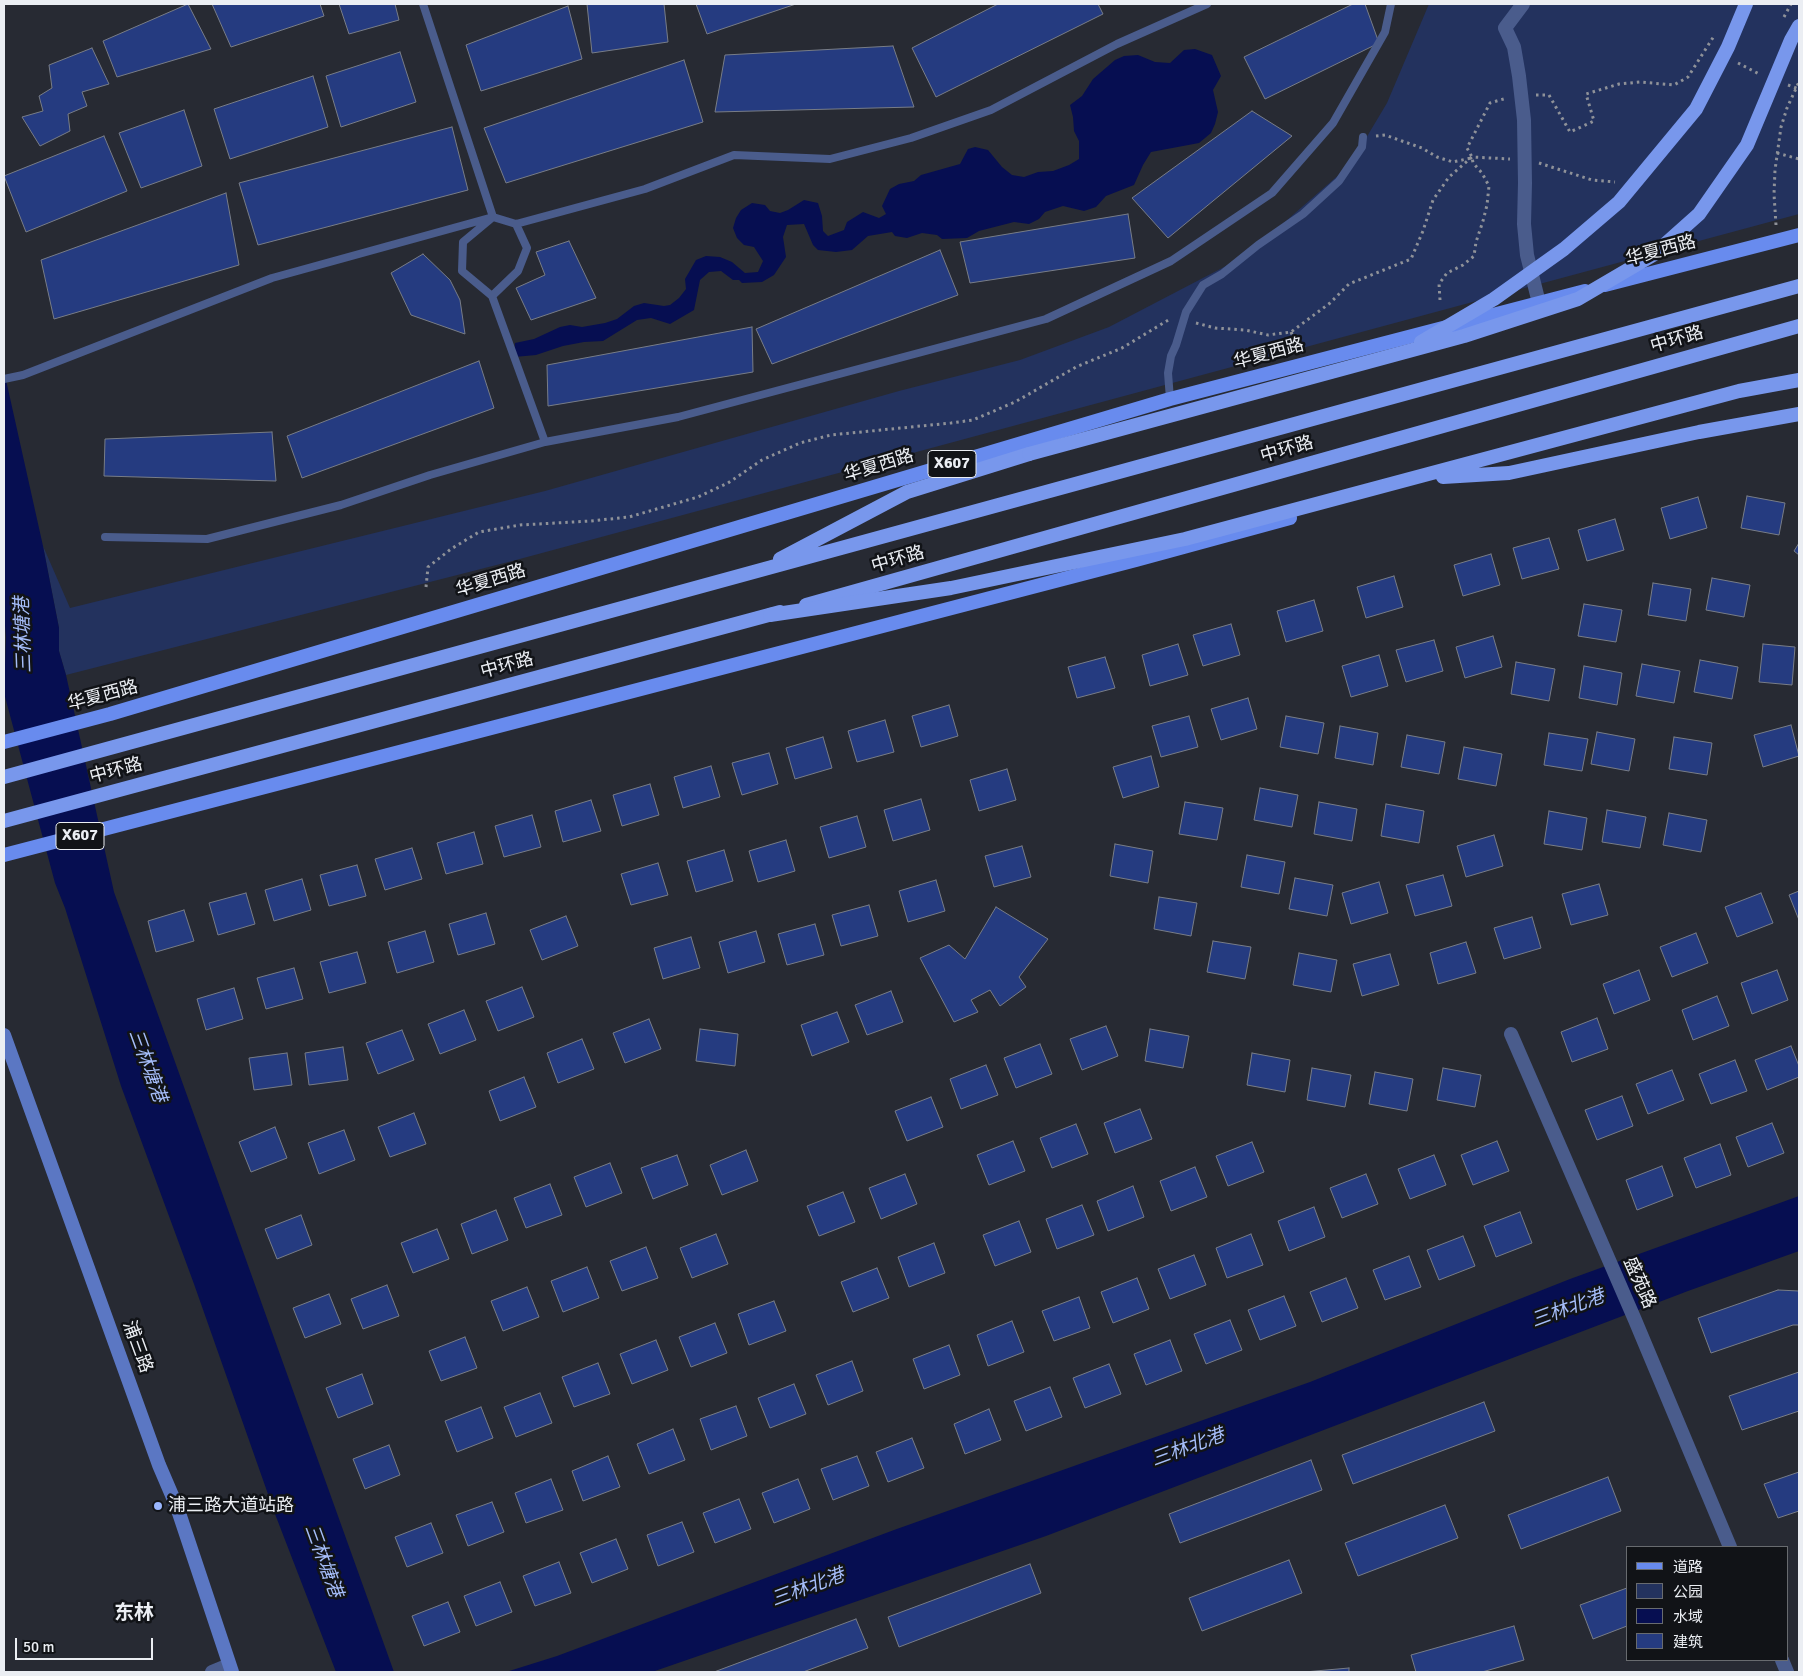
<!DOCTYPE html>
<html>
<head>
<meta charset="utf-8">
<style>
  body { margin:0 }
  #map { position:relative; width:1803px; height:1676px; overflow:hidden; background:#272a33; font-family:Signika,"Noto Sans SC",sans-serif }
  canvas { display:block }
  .frame { position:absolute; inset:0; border:5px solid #ebeef3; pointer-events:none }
  .legend { position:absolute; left:1626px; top:1546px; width:162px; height:115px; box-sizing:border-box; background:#111317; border:1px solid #686b6f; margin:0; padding:6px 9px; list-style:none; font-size:15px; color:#ebeef3 }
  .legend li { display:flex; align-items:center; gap:10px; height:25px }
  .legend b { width:25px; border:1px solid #686b6f }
  .scale { position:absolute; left:15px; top:1638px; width:138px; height:22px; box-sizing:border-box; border:2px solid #ebeef3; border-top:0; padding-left:6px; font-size:15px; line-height:18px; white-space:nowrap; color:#ebeef3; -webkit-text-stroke:4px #111317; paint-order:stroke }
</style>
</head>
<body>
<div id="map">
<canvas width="1803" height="1676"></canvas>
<div class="frame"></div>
<ul class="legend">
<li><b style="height:6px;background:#688bee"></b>道路</li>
<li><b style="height:14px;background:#23325e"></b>公园</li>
<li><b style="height:14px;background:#060e51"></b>水域</li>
<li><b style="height:14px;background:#253b80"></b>建筑</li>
</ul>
<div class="scale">50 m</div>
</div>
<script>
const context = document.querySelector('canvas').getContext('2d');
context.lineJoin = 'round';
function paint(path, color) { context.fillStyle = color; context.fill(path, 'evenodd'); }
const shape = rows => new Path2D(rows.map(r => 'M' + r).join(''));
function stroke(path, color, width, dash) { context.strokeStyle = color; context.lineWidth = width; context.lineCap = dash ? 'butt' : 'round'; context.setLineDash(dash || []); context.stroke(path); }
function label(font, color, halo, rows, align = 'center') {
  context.font = font + ' Signika,"Noto Sans SC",sans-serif'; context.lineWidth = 5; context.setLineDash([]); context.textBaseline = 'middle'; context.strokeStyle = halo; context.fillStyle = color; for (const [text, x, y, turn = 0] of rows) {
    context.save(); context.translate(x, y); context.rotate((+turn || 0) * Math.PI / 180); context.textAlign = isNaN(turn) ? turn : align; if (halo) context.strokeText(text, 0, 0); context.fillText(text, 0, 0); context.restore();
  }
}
paint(shape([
  [1429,4,1799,4,1799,214,516,560,66,675,59,651,59,628,43,546,70,608,545,491,899,391,1020,360,1109,327,1247,255,1350,165,1387,103]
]), '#23325e');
paint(shape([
  [1195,49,1212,55,1221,76,1213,90,1218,112,1215,124,1211,133,1199,143,1151,152,1143,165,1134,185,1106,196,1096,207,1084,211,1063,206,1045,212,1039,219,1029,224,1014,222,979,231,967,238,942,239,937,235,922,233,907,238,895,236,892,232,868,236,852,250,836,252,818,250,813,245,804,224,787,225,783,237,786,257,774,275,762,282,742,283,739,280,733,280,721,271,709,272,700,280,694,310,670,324,651,318,637,320,603,341,584,342,563,346,536,355,514,357,515,343,534,339,560,327,570,325,582,327,605,323,617,319,634,306,644,303,664,306,670,305,679,298,686,289,685,279,696,260,706,256,720,257,732,262,745,273,758,272,763,261,754,247,744,245,737,238,733,228,736,218,741,210,752,203,765,205,770,211,780,213,788,210,804,200,818,203,822,216,823,231,828,236,844,230,847,222,863,212,879,218,886,214,882,206,890,189,899,184,914,181,921,175,960,164,968,149,975,147,988,150,1002,167,1012,175,1024,177,1038,172,1053,171,1069,165,1079,159,1079,141,1074,131,1073,117,1070,105,1082,96,1093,79,1115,60,1124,56,1138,55,1155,62,1170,63,1184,50],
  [4,371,43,546,59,628,59,651,66,675,114,892,394,1672,336,1672,275,1514,194,1284,121,1086,65,908,55,883,4,693,6,637,4,614],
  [1799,1196,1799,1251,1688,1291,1046,1536,652,1672,506,1672,557,1656,894,1530,1310,1382,1570,1279]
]), '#060e51');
const building = shape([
  [188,4,211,49,117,77,103,41,188,4],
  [212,4,320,4,324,16,231,47,212,4],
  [339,4,395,4,399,20,349,34,339,4],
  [587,4,664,4,668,42,592,53,587,4],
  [696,4,796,4,707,34,696,4],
  [998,4,1098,4,1103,14,936,97,912,48,998,4],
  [1353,4,1365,4,1379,43,1265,99,1244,57,1353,4],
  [568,6,582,59,481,91,466,45,568,6],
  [893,46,914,107,715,112,725,55,893,46],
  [92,48,109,84,82,92,87,106,68,114,70,131,40,146,22,117,43,111,39,96,52,88,49,65,92,48],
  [400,52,416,102,341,127,326,76,400,52],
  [684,60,703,122,506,183,484,128,684,60],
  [313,76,328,127,230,159,214,109,313,76],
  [184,110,202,166,141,188,119,133,184,110],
  [1252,111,1292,136,1168,238,1132,198,1252,111],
  [452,127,468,190,258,245,239,183,452,127],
  [104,136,127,191,26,232,4,176,104,136],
  [226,193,239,265,54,319,41,260,226,193],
  [1128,214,1135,258,970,283,960,242,1128,214],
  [569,241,596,298,531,320,516,288,545,275,536,252,569,241],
  [940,250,958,295,772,364,756,329,940,250],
  [423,254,450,280,460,300,465,334,411,315,391,273,423,254],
  [752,327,753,372,548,406,547,365,752,327],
  [479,361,494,408,302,478,287,436,479,361],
  [272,432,276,481,104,476,105,439,272,432],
  [1747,496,1785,503,1779,535,1741,528,1747,496],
  [1698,497,1707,528,1670,539,1661,508,1698,497],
  [1615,519,1624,550,1587,561,1578,530,1615,519],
  [1549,538,1559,569,1522,579,1513,548,1549,538],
  [1799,543,1799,555,1794,551,1799,543],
  [1491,554,1500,585,1463,596,1454,565,1491,554],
  [1394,576,1403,607,1366,618,1357,587,1394,576],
  [1712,578,1750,585,1744,617,1706,610,1712,578],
  [1653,583,1691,589,1686,621,1648,615,1653,583],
  [1314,600,1323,631,1286,642,1277,611,1314,600],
  [1584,604,1622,610,1616,642,1578,636,1584,604],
  [1231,624,1240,655,1203,666,1193,635,1231,624],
  [1493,636,1502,667,1465,678,1456,647,1493,636],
  [1434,640,1443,671,1406,682,1396,650,1434,640],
  [1178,644,1188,675,1150,686,1142,655,1178,644],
  [1763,644,1795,647,1792,685,1759,682,1763,644],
  [1379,655,1388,686,1351,697,1342,666,1379,655],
  [1105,657,1115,688,1077,698,1068,667,1105,657],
  [1700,660,1738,667,1732,699,1694,692,1700,660],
  [1516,662,1555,669,1549,701,1511,694,1516,662],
  [1642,664,1680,671,1674,703,1636,696,1642,664],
  [1584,666,1622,673,1617,705,1579,698,1584,666],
  [1248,698,1257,729,1221,740,1211,709,1248,698],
  [949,705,958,736,921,747,912,716,949,705],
  [1189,716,1198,747,1161,757,1152,726,1189,716],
  [1286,716,1324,723,1318,754,1280,747,1286,716],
  [885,720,894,752,857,762,848,731,885,720],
  [1791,725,1799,756,1763,767,1754,735,1791,725],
  [1340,726,1378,733,1373,765,1335,758,1340,726],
  [1597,732,1635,739,1629,771,1591,764,1597,732],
  [1549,733,1588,739,1582,771,1544,765,1549,733],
  [1407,735,1445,742,1439,774,1401,767,1407,735],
  [823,737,832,768,795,779,786,748,823,737],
  [1674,737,1712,743,1707,775,1669,769,1674,737],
  [1464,747,1502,754,1496,786,1458,779,1464,747],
  [769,753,778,784,742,795,732,763,769,753],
  [1151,756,1159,787,1123,798,1113,767,1151,756],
  [711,766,720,797,683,808,674,777,711,766],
  [1007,769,1016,800,979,811,970,780,1007,769],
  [650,784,659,815,622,826,613,795,650,784],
  [1260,788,1298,795,1292,827,1254,820,1260,788],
  [921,799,930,830,893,841,884,810,921,799],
  [591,800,601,831,563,842,555,811,591,800],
  [1185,802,1223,808,1217,840,1179,834,1185,802],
  [1319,802,1357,809,1352,841,1314,834,1319,802],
  [1386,804,1424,811,1419,843,1381,836,1386,804],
  [1607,810,1646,817,1640,848,1602,842,1607,810],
  [1549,811,1587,818,1582,850,1544,844,1549,811],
  [1669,813,1707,820,1701,852,1663,845,1669,813],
  [532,815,541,847,504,857,495,826,532,815],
  [857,816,866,847,829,858,820,827,857,816],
  [474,832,483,864,446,874,437,843,474,832],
  [1494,835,1503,866,1466,877,1457,846,1494,835],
  [786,840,795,871,758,882,749,851,786,840],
  [1115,844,1153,851,1148,883,1110,876,1115,844],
  [1022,846,1031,877,994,887,985,856,1022,846],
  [412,848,422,879,385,890,375,859,412,848],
  [724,850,733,881,696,892,687,861,724,850],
  [1247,855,1285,862,1279,894,1241,887,1247,855],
  [658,863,668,895,631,905,621,874,658,863],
  [357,865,366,896,329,906,320,875,357,865],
  [1443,875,1452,906,1415,916,1406,885,1443,875],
  [1295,878,1333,885,1327,916,1289,909,1295,878],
  [302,879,311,910,274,921,265,890,302,879],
  [936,880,945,911,908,922,899,891,936,880],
  [1379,882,1388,913,1351,924,1342,893,1379,882],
  [1599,884,1608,915,1571,925,1562,894,1599,884],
  [1799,891,1799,920,1789,895,1799,891],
  [246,893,255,924,218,935,209,903,246,893],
  [1761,893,1773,923,1737,937,1725,907,1761,893],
  [1159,897,1197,903,1191,936,1154,929,1159,897],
  [869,905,878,936,841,946,832,915,869,905],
  [996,907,1048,939,1019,977,1026,987,1000,1006,990,990,971,1000,978,1012,954,1022,920,958,949,945,965,959,996,907],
  [184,910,194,941,156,952,148,921,184,910],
  [486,913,495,944,458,955,449,924,486,913],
  [566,916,578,946,542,960,530,930,566,916],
  [1532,917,1541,948,1504,959,1494,928,1532,917],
  [815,924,824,955,787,965,778,934,815,924],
  [425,931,434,962,397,973,388,942,425,931],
  [756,931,765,962,728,973,719,942,756,931],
  [1696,933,1708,963,1672,977,1660,947,1696,933],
  [691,937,700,968,663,979,654,948,691,937],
  [1213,941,1251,947,1245,979,1207,972,1213,941],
  [1466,942,1476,973,1438,984,1430,953,1466,942],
  [357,952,366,983,329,993,320,962,357,952],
  [1299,953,1337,960,1331,992,1293,985,1299,953],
  [1390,954,1399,985,1362,996,1353,964,1390,954],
  [294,968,303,999,266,1009,257,978,294,968],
  [1639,970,1650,1000,1614,1014,1603,984,1639,970],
  [1777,970,1788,1000,1752,1014,1741,983,1777,970],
  [522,987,534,1017,498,1031,486,1001,522,987],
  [234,988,243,1019,206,1030,197,999,234,988],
  [891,991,903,1022,867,1035,855,1005,891,991],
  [1717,996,1729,1026,1693,1040,1682,1010,1717,996],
  [464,1010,476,1040,440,1054,428,1024,464,1010],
  [837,1012,849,1042,812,1056,801,1025,837,1012],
  [1597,1018,1608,1049,1572,1062,1561,1032,1597,1018],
  [649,1019,661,1049,625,1063,613,1033,649,1019],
  [1106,1026,1118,1056,1082,1070,1070,1039,1106,1026],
  [700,1029,738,1034,735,1066,696,1061,700,1029],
  [1150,1029,1189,1036,1183,1068,1145,1061,1150,1029],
  [402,1030,414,1060,378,1074,366,1043,402,1030],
  [582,1039,594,1069,558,1083,547,1053,582,1039],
  [1040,1044,1052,1074,1016,1088,1004,1058,1040,1044],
  [1791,1046,1799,1066,1799,1077,1767,1090,1755,1060,1791,1046],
  [343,1047,348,1080,309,1085,305,1053,343,1047],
  [287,1053,292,1085,254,1090,249,1058,287,1053],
  [1252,1053,1290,1060,1285,1092,1247,1085,1252,1053],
  [1735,1060,1747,1091,1711,1104,1699,1074,1735,1060],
  [986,1065,998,1095,961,1109,950,1079,986,1065],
  [1312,1068,1351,1075,1345,1107,1307,1100,1312,1068],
  [1443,1068,1481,1075,1475,1107,1437,1100,1443,1068],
  [1672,1070,1684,1100,1648,1114,1636,1084,1672,1070],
  [1375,1072,1413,1079,1407,1111,1369,1104,1375,1072],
  [524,1077,536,1107,500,1121,489,1091,524,1077],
  [1622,1096,1633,1126,1597,1140,1585,1110,1622,1096],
  [931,1097,943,1127,907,1141,895,1111,931,1097],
  [1140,1109,1152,1139,1115,1153,1104,1123,1140,1109],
  [414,1113,426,1144,390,1157,378,1127,414,1113],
  [1772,1123,1784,1153,1748,1167,1736,1137,1772,1123],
  [1076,1124,1088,1154,1052,1168,1040,1138,1076,1124],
  [275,1127,287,1158,251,1172,239,1142,275,1127],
  [344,1130,355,1160,319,1174,308,1143,344,1130],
  [1013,1141,1025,1171,989,1185,977,1155,1013,1141],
  [1497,1141,1509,1171,1473,1185,1461,1155,1497,1141],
  [1252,1142,1264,1172,1228,1186,1216,1156,1252,1142],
  [1720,1144,1731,1175,1696,1188,1684,1158,1720,1144],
  [746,1150,758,1181,722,1195,710,1165,746,1150],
  [677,1155,688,1185,653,1199,641,1168,677,1155],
  [1434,1155,1446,1185,1410,1199,1398,1169,1434,1155],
  [610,1163,622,1193,586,1207,574,1177,610,1163],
  [1662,1166,1673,1196,1637,1210,1626,1180,1662,1166],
  [1195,1167,1207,1197,1171,1211,1160,1181,1195,1167],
  [905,1174,917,1204,881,1219,869,1188,905,1174],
  [1366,1174,1378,1204,1342,1218,1330,1188,1366,1174],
  [550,1184,562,1215,526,1228,514,1198,550,1184],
  [1133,1186,1144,1217,1108,1231,1097,1201,1133,1186],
  [843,1192,855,1222,819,1236,807,1206,843,1192],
  [1082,1205,1094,1235,1057,1249,1046,1219,1082,1205],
  [1314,1207,1325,1237,1289,1251,1278,1221,1314,1207],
  [496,1210,508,1240,472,1254,461,1224,496,1210],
  [1520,1212,1532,1243,1496,1257,1484,1226,1520,1212],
  [301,1215,312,1245,277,1259,265,1229,301,1215],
  [1019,1221,1031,1252,995,1266,983,1235,1019,1221],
  [437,1229,449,1259,413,1273,401,1243,437,1229],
  [716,1234,728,1264,692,1278,680,1248,716,1234],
  [1251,1234,1263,1265,1227,1278,1216,1248,1251,1234],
  [1463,1236,1475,1266,1439,1280,1427,1250,1463,1236],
  [934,1243,945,1273,909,1287,898,1257,934,1243],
  [646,1247,658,1278,622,1291,610,1261,646,1247],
  [1194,1255,1206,1285,1170,1299,1158,1269,1194,1255],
  [1409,1256,1421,1287,1385,1300,1373,1270,1409,1256],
  [587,1267,599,1298,563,1312,551,1281,587,1267],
  [877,1268,889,1298,853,1312,841,1282,877,1268],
  [1137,1278,1149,1309,1113,1323,1101,1292,1137,1278],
  [1346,1278,1358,1308,1322,1322,1310,1292,1346,1278],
  [387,1285,399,1316,363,1329,351,1299,387,1285],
  [527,1287,539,1317,503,1331,491,1301,527,1287],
  [1778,1290,1799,1291,1799,1325,1793,1325,1711,1353,1698,1318,1778,1290],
  [329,1294,341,1324,305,1338,293,1308,329,1294],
  [1284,1296,1296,1326,1260,1340,1248,1310,1284,1296],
  [1079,1297,1090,1328,1054,1341,1042,1311,1079,1297],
  [774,1301,786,1331,749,1345,738,1314,774,1301],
  [1230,1320,1242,1350,1206,1364,1194,1334,1230,1320],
  [1012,1321,1024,1352,988,1366,977,1335,1012,1321],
  [715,1323,727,1353,691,1367,679,1337,715,1323],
  [465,1337,477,1368,441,1381,429,1351,465,1337],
  [656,1340,668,1370,632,1384,620,1354,656,1340],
  [1170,1340,1182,1371,1146,1385,1134,1354,1170,1340],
  [949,1345,960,1375,924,1389,913,1359,949,1345],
  [852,1361,863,1391,828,1405,816,1375,852,1361],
  [598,1363,610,1394,574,1407,562,1377,598,1363],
  [1109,1364,1121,1394,1085,1408,1073,1378,1109,1364],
  [1799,1372,1799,1411,1742,1430,1729,1396,1799,1372],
  [362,1374,373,1404,338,1418,326,1388,362,1374],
  [794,1384,806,1414,770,1428,758,1398,794,1384],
  [1050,1387,1062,1417,1026,1431,1014,1401,1050,1387],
  [540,1393,552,1423,516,1437,504,1407,540,1393],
  [1484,1402,1495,1431,1353,1484,1342,1455,1484,1402],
  [736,1406,747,1436,711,1450,700,1419,736,1406],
  [481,1407,493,1438,457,1452,445,1421,481,1407],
  [989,1409,1001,1440,965,1454,954,1424,989,1409],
  [673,1429,685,1460,649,1474,637,1444,673,1429],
  [912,1438,924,1468,888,1482,876,1452,912,1438],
  [389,1445,400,1475,365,1489,353,1459,389,1445],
  [608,1456,620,1487,583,1501,572,1471,608,1456],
  [857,1456,869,1486,833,1500,821,1469,857,1456],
  [1311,1460,1322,1490,1180,1543,1169,1514,1311,1460],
  [1799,1472,1799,1511,1778,1518,1764,1484,1799,1472],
  [1608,1477,1621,1511,1521,1549,1508,1515,1608,1477],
  [551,1479,563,1510,526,1523,515,1493,551,1479],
  [798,1479,810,1509,774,1523,762,1493,798,1479],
  [739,1499,751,1529,715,1543,703,1513,739,1499],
  [492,1502,504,1532,468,1546,456,1515,492,1502],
  [1445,1505,1458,1538,1358,1576,1345,1543,1445,1505],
  [682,1522,694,1552,658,1566,647,1535,682,1522],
  [431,1523,443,1553,407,1567,395,1537,431,1523],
  [616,1539,628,1569,592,1583,580,1553,616,1539],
  [1289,1560,1302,1593,1202,1631,1189,1598,1289,1560],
  [559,1562,571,1593,535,1606,523,1576,559,1562],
  [1030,1564,1041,1593,899,1647,888,1617,1030,1564],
  [500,1582,512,1612,476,1626,464,1596,500,1582],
  [1627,1588,1627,1626,1593,1639,1580,1605,1627,1588],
  [448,1602,460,1632,424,1646,412,1616,448,1602],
  [856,1619,868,1648,803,1672,714,1672,856,1619],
  [1514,1626,1524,1660,1482,1672,1416,1672,1411,1655,1514,1626],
  [1349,1668,1349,1672,1304,1672,1349,1668]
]);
paint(building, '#253b80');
stroke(building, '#787d87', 1);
stroke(shape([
  [1784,17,1791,4],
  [1738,63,1761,75],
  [1788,85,1799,89],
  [1536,95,1549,95,1570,132,1594,121,1586,94,1619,84,1640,82,1674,85,1688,77,1714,36],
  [1376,136,1385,135,1402,141,1422,148,1437,157,1453,162,1471,158],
  [1777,153,1799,159],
  [1539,163,1592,180,1615,182],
  [1776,225,1774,194,1775,170,1781,127,1787,108,1799,82],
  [1440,300,1439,284,1447,273,1463,265,1474,256,1476,242,1483,221,1487,205,1489,186,1482,173,1473,163,1472,157,1467,148,1490,103,1507,98],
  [1196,323,1215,328,1245,330,1268,335,1291,332,1330,303,1349,284,1411,259,1423,231,1433,200,1449,177,1472,157,1510,159],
  [1291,332,1299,350],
  [426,587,428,567,451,549,479,532,520,525,591,521,629,517,698,497,728,483,762,460,800,443,831,435,951,423,973,420,1015,402,1076,367,1122,348,1170,319]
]), '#8f9299', 3, [2.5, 4]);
stroke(shape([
  [423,4,493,217,516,224,645,189,734,155,830,159,911,138,991,110,1117,44,1207,4],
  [492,296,518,271,527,248,516,224],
  [4,379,23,375,272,278,493,217,463,242,462,271,492,296,545,442],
  [1170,399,1168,373,1171,356,1176,345,1186,312,1203,285,1222,274,1258,245,1303,214,1339,181,1362,147,1363,137],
  [105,537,207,539,341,505,430,475,545,442,678,417,1046,319,1171,261,1272,193,1333,123,1385,32,1391,4]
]), '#4a5c8c', 8);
stroke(shape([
  [1523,4,1505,28,1514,47,1519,76,1524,120,1525,183,1524,224,1527,255,1539,303],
  [1511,1034,1635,1320,1730,1547],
  [1782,1660,1787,1672],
  [212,1672,229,1665]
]), '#4a5c8c', 14);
stroke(shape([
  [4,1035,159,1465,177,1507,232,1672]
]), '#5b77c3', 14);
stroke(shape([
  [1605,285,1799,235],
  [4,742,110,714,1170,399,1585,291],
  [4,855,1136,560,1290,518]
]), '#688bee', 14);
stroke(shape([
  [780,559,907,492,1029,454],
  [806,605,1799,326],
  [4,777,1799,286],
  [4,821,780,612]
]), '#7897ec', 14);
stroke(shape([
  [1421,342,1494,299,1564,249,1619,202,1696,109,1728,47,1746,4],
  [1029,454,1464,336,1578,299,1653,255,1699,214,1747,145,1791,40,1799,26],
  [1443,477,1509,473,1699,432,1799,414],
  [770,615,951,588,1185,539,1739,391,1799,380]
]), '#7897ec', 14);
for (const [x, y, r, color] of [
  [158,1506,5,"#99b5fd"]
]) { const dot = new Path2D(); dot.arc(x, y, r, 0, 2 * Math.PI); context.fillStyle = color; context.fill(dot); stroke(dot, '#111317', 2); }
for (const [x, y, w] of [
  [952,464,48],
  [80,836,48]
]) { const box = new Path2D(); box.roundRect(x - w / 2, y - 13.5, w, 27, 4); context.fillStyle = '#111317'; context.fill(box); stroke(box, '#ebeef3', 1); }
label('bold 16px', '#ebeef3', null, [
  ["X607",952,464],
  ["X607",80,836]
]);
label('18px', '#ebeef3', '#111317', [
  ["华夏西路",1661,251,-15],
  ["中环路",1677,340,-16],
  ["华夏西路",1269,354,-15],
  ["中环路",1287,450,-16],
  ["华夏西路",879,466,-17],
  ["中环路",898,560,-16],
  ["华夏西路",491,581,-17],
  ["中环路",507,666,-15],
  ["华夏西路",103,696,-15],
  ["中环路",116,771,-15],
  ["盛苑路",1639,1283,66],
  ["浦三路",137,1347,70]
]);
label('18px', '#ebeef3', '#111317', [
  ["浦三路大道站路",168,1506]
], 'left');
label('italic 19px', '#a5bdf9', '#111317', [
  ["三林塘港",24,635,-92],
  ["三林塘港",147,1066,70],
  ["三林北港",1568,1309,-20],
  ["三林北港",1188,1448,-20],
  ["三林塘港",323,1561,70],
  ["三林北港",808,1588,-20]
]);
label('bold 20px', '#ebeef3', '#111317', [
  ["东林",134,1614]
]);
</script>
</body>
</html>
